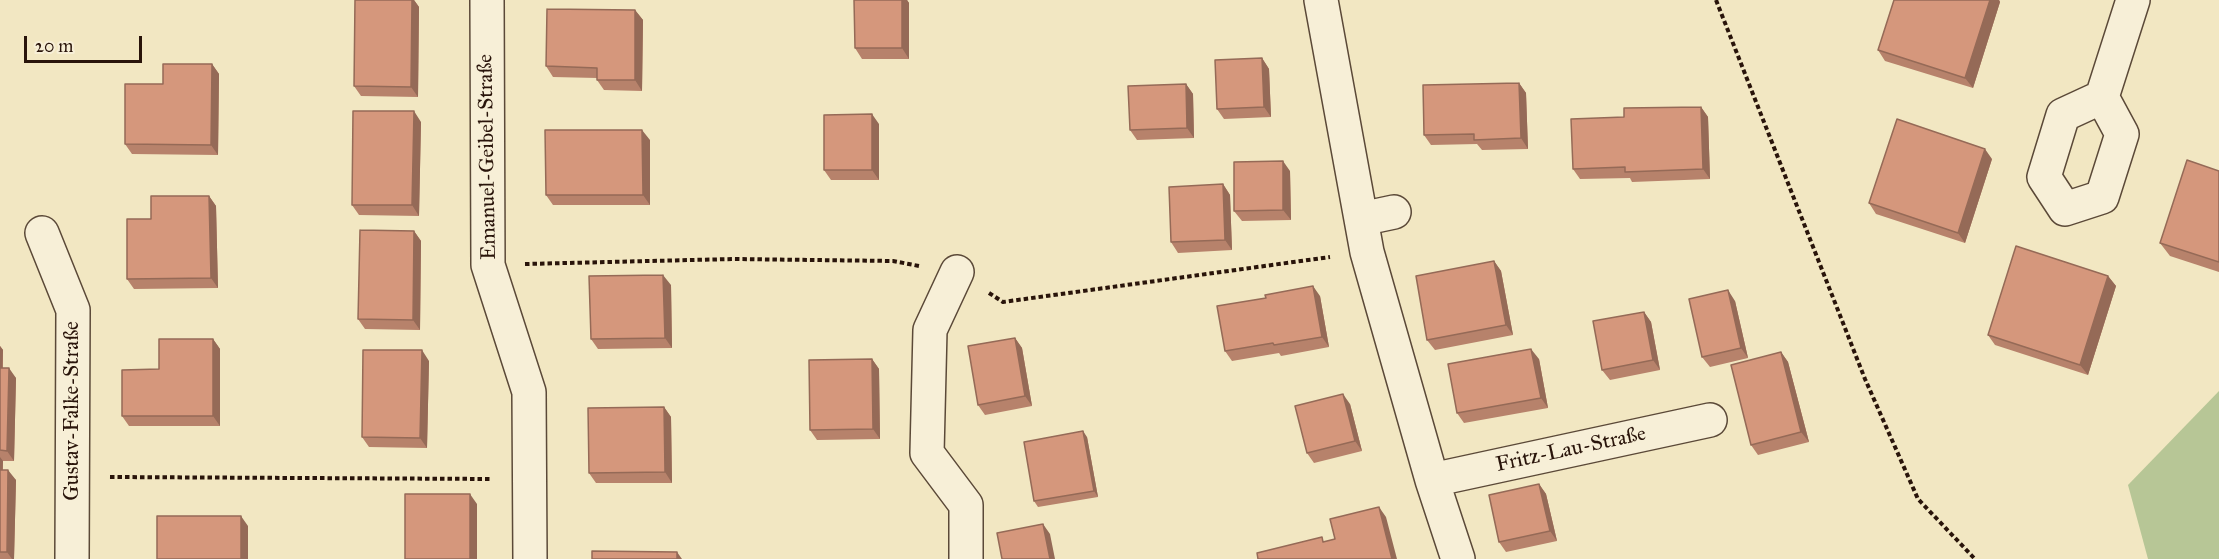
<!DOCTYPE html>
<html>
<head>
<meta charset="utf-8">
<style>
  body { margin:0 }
  #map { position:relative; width:2219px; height:559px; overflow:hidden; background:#f2e7c2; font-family:"IM FELL Great Primer",serif }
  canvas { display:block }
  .scale { position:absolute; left:24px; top:36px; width:118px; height:27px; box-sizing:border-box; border:3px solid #29140a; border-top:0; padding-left:8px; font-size:18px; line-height:21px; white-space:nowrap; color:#29140a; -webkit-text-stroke:4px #f7efd7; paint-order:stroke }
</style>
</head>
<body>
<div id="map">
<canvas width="2219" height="559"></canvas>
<div class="scale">20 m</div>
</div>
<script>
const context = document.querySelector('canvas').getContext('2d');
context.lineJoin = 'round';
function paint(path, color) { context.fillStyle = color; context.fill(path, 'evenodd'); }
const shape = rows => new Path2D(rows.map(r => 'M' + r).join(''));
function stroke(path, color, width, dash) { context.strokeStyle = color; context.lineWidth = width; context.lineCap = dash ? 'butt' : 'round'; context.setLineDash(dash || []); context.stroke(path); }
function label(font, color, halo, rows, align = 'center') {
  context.font = font + ' "IM FELL Great Primer",serif'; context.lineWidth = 5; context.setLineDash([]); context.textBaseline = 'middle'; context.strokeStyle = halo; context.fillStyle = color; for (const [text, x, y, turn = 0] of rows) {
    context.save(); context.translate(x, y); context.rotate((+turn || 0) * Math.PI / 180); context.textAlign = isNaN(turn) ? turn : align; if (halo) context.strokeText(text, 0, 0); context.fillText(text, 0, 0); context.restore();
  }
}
paint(shape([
  [2219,391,2219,559,2148,559,2128,485]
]), '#b7c696');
const minor = shape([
  [487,0,488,265,529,392,530,559],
  [1321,0,1367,252,1432,480,1458,559],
  [2102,97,2063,115,2044,177,2065,209,2102,197,2122,134,2102,97,2133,0],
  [1361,219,1394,212],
  [42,233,73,310,72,559],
  [957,272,930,330,927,453,966,505,966,559],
  [1432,480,1710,420]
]);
stroke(minor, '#5b4938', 36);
stroke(shape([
  [1716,0,1865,379,1918,499,1975,559],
  [525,264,733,259,893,261,919,266],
  [989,293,1003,302,1330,257],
  [110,477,492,479]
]), '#29140a', 4, [4.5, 3]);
stroke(minor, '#f7efd7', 33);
paint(shape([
  [355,0,414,0,419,7,418,97,361,96,354,86],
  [902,0,907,0,909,3,909,59,862,59,855,48],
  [1894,0,1999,0,2000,2,1973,88,1885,61,1878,50],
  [635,10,643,20,642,91,604,90,597,80,597,78,553,77,546,66],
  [1262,58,1269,69,1271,117,1224,119,1217,109],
  [212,64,219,74,218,155,132,154,125,144],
  [1519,83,1526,93,1528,149,1482,150,1477,144,1431,145,1424,135],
  [1186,84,1193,94,1194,138,1137,140,1130,130],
  [1701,107,1708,117,1710,179,1632,182,1630,178,1580,179,1573,169,1624,117],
  [421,122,419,216,359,215,352,205],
  [879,124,879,180,831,180,824,170],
  [650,140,650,205,553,205,546,195],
  [1992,159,1965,243,1876,214,1869,203],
  [1290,171,1291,220,1242,221,1234,211],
  [2219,171,2219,272,2170,256,2160,243],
  [1223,184,1230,195,1232,250,1178,253,1171,242],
  [209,196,216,206,218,288,134,289,127,279,151,219],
  [414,231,421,241,420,330,365,329,358,319],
  [1494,261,1501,271,1513,335,1435,350,1427,340],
  [2108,276,2116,286,2088,375,1995,345,1988,335],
  [671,285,672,348,598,349,591,339],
  [1320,296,1329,347,1281,356,1279,353,1232,361,1225,351],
  [1735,301,1748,358,1710,367,1702,357],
  [1644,312,1651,322,1660,370,1610,380,1602,370],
  [1015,338,1022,348,1032,406,985,415,978,405],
  [213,339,220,349,220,426,129,426,122,416,159,369],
  [0,346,3,350,3,368,16,378,14,461,3,461,3,470,16,480,14,559,0,559],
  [1781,352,1788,362,1809,442,1758,455,1751,445],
  [872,359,879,369,880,439,817,440,810,430],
  [1539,359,1548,408,1464,423,1457,413],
  [429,361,427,448,369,447,362,437],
  [1350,404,1362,451,1314,463,1307,453],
  [664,407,671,417,672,483,596,483,589,473],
  [1087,437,1098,497,1038,507,1034,501],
  [1539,484,1546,494,1557,541,1506,552,1499,542]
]), '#b7826b');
paint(shape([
  [412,0,414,0,419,7,418,97,411,87],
  [902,0,907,0,909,3,909,59,902,48],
  [1990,0,1999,0,2000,2,1973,88,1965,78],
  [635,10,643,20,642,91,635,80],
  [1262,58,1269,69,1271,117,1264,107],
  [212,64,219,74,218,155,211,145],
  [1519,83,1526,93,1528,149,1521,138],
  [1186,84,1193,94,1194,138,1187,128],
  [1701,107,1708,117,1710,179,1703,169],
  [414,111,421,122,419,216,412,205],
  [872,114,879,124,879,180,872,170],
  [642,130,650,140,650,205,643,195],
  [1985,149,1992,159,1965,243,1958,233],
  [1283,161,1290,171,1291,220,1283,210],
  [1223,184,1230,195,1232,250,1225,240],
  [209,196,216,206,218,288,211,278],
  [414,231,421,241,420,330,413,320],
  [1494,261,1501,271,1513,335,1506,325],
  [663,275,671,285,672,348,665,338],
  [2108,276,2116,286,2088,375,2080,365],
  [1313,286,1320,296,1329,347,1322,337],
  [1728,290,1735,301,1748,358,1741,348],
  [1644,312,1651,322,1660,370,1653,360],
  [1015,338,1022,348,1032,406,1025,396],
  [213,339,220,349,220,426,213,416],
  [0,346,3,350,2,378,0,375],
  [1531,349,1539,359,1548,408,1541,398],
  [422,350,429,361,427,448,420,438],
  [1781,352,1788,362,1809,442,1801,432],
  [872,359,879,369,880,439,873,429],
  [9,368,16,378,14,461,7,451],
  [1343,394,1350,404,1362,451,1355,441],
  [664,407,671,417,672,483,665,472],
  [1083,431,1087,437,1098,497,1094,491],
  [0,457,3,461,2,480,0,476],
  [8,470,16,480,14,559,12,559,7,552],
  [1539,484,1546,494,1557,541,1550,531],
  [470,494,477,504,477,559,470,559],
  [1379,507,1386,517,1397,559,1392,559],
  [241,516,248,526,248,559,241,559],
  [1043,524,1050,534,1055,559,1050,559],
  [677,552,682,559,677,559]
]), '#956a57');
const building = shape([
  [355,0,412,0,411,87,354,86,355,0],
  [854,0,902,0,902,48,855,48,854,0],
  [1894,0,1990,0,1965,78,1878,50,1894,0],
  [547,9,635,10,635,80,597,80,597,68,546,66,547,9],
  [1262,58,1264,107,1217,109,1215,60,1262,58],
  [163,64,212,64,211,145,125,144,125,84,163,84,163,64],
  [1519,83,1521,138,1474,140,1474,134,1424,135,1423,85,1519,83],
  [1186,84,1187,128,1130,130,1128,86,1186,84],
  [1701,107,1703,169,1625,172,1625,167,1573,169,1571,119,1624,117,1624,108,1701,107],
  [353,111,414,111,412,205,352,205,353,111],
  [872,114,872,170,824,170,824,115,872,114],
  [1897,119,1985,149,1958,233,1869,203,1897,119],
  [545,130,642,130,643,195,546,195,545,130],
  [2187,160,2219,171,2219,262,2160,243,2187,160],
  [1283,161,1283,210,1234,211,1234,162,1283,161],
  [1223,184,1225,240,1171,242,1169,187,1223,184],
  [151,196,209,196,211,278,127,279,127,219,151,219,151,196],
  [360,230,414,231,413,320,358,319,360,230],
  [2016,246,2108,276,2080,365,1988,335,2016,246],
  [1494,261,1506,325,1427,340,1416,276,1494,261],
  [663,275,665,338,591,339,589,276,663,275],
  [1313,286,1322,337,1274,345,1273,343,1225,351,1217,306,1266,298,1265,295,1313,286],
  [1728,290,1741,348,1702,357,1689,299,1728,290],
  [1644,312,1653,360,1602,370,1593,321,1644,312],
  [1015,338,1025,396,978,405,968,346,1015,338],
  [159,339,213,339,213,416,122,416,122,370,159,369,159,339],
  [1531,349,1541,398,1457,413,1448,364,1531,349],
  [363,350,422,350,420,438,362,437,363,350],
  [1781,352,1801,432,1751,445,1731,365,1781,352],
  [872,359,873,429,810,430,809,360,872,359],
  [0,368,9,368,7,451,0,450,0,368],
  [1343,394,1355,441,1307,453,1295,406,1343,394],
  [664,407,665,472,589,473,588,408,664,407],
  [1083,431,1094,491,1034,501,1024,442,1083,431],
  [0,470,8,470,7,552,0,552,0,470],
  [1539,484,1550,531,1499,542,1489,495,1539,484],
  [405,494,470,494,470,559,405,559,405,494],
  [1379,507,1392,559,1258,559,1257,553,1322,537,1323,542,1335,539,1330,519,1379,507],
  [157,516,241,516,241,559,157,559,157,516],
  [1043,524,1050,559,1002,559,997,533,1043,524],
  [592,551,677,552,677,559,592,559,592,551]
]);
paint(building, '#d5977c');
stroke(building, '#956a57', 1.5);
label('21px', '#29140a', '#f7efd7', [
  ["Emanuel-Geibel-Straße",488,157,-91],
  ["Gustav-Falke-Straße",73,411,-90],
  ["Fritz-Lau-Straße",1571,450,-12]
]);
</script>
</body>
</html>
